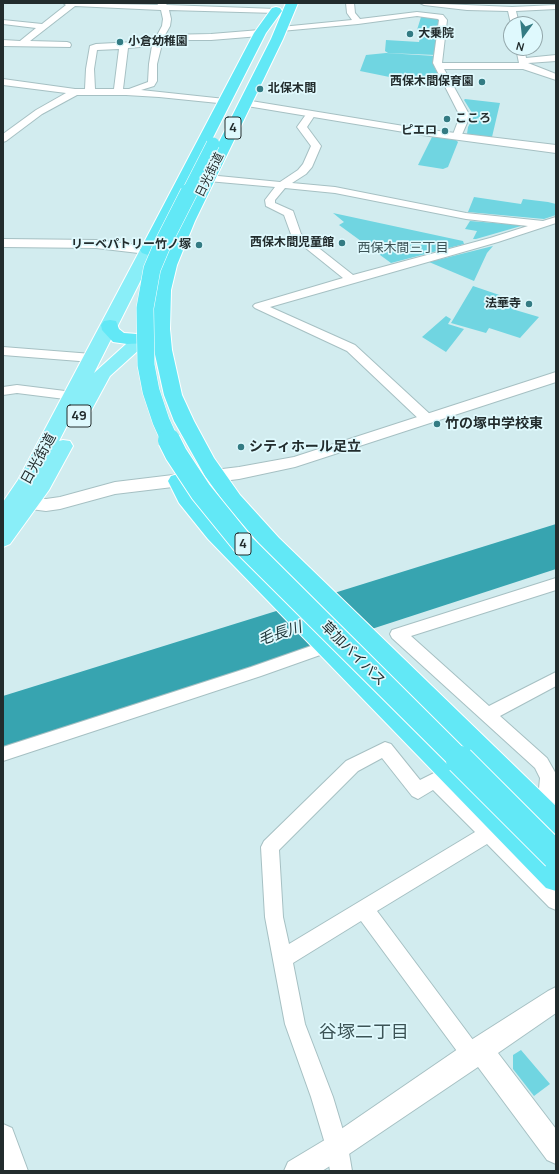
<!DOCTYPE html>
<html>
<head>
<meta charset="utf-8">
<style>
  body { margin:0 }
  #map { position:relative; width:559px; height:1174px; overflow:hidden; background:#d2ecef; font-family:Manrope,sans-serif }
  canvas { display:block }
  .frame { position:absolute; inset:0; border:4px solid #222c2d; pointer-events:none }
  .north { position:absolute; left:503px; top:16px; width:40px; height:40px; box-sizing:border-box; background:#dff9fd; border:1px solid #93a7aa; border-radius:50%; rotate:195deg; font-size:11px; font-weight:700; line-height:16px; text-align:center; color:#222c2d }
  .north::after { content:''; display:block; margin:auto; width:14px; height:18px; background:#337b83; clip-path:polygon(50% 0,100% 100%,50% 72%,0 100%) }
</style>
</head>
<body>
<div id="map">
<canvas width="559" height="1174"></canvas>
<div class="frame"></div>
<div class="north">N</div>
</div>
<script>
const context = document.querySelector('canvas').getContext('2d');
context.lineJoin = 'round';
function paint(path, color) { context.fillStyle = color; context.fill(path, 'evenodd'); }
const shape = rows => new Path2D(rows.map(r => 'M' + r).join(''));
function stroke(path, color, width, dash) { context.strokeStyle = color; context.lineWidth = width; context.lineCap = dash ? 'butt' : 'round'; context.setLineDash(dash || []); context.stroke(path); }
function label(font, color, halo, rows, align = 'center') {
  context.font = font + ' Manrope,"Noto Sans JP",sans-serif'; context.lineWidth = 3.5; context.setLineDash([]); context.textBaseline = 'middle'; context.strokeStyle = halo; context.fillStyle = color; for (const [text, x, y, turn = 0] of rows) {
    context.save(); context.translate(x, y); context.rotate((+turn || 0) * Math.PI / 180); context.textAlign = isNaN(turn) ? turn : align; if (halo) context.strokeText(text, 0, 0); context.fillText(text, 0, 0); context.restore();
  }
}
paint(shape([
  [421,17,435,18,440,21,436,55,388,53,385,51,386,40,419,42,422,30,417,30],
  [386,53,435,56,434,66,442,82,431,83,414,82,360,71,366,55],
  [465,99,500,103,492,137,467,134,468,127,474,116,464,100],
  [432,137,456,140,458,142,448,167,443,169,418,165],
  [474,197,521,204,523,199,548,202,556,204,556,215,544,219,468,212],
  [333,213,463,241,464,244,391,263,339,225,344,222],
  [470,221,520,225,521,226,476,239,473,239,477,231,465,229],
  [493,246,487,253,474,281,429,262],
  [473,286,514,300,510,305,513,306,512,309,539,317,520,338,489,328,486,333,451,323],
  [446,316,451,319,448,324,464,329,446,352,422,337],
  [521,1050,550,1084,534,1096,513,1069,513,1055]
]), '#70d5e1');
paint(shape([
  [556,524,556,569,3,749,3,696]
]), '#37a4b0');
const minor = shape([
  [63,3,158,5,157,3,165,3,167,5,276,9,280,11,276,13,169,10,171,19,170,26,165,35,211,34,260,30,264,33,260,36,211,40,163,40,157,64,157,81,154,86,141,90,225,99,230,102,228,104,159,97,126,95,77,95,42,114,6,141,3,142,3,134,36,110,66,93,3,85,3,79,75,89,85,89,86,69,90,46,96,44,154,41,162,26,163,19,161,10,75,6,30,41,67,42,70,43,71,45,70,47,3,46,3,40,20,41,36,28,3,24,3,20,42,24,66,5,63,3],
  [152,46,149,64,148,82,129,89,123,89,128,48,152,46],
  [119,49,114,89,95,89,94,69,97,50,119,49],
  [346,3,354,3,355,13,360,19,417,12,443,15,447,20,442,63,519,63,516,48,524,48,526,58,556,55,556,61,528,63,556,74,556,80,523,69,444,69,470,116,460,139,454,139,452,137,460,116,433,63,439,20,438,19,417,16,358,24,281,31,277,29,281,27,352,20,347,13,346,3],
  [420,3,512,7,556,5,556,9,516,11,519,24,511,24,508,11,467,10,424,5,420,3],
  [310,112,315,115,307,127,321,146,312,167,306,174,292,183,335,187,466,213,543,221,556,217,556,223,498,242,270,307,355,345,432,416,433,419,432,422,427,423,422,422,347,351,255,308,253,306,255,304,343,278,292,237,284,215,266,206,265,200,275,187,208,181,203,178,208,175,280,182,298,170,303,164,311,146,297,127,307,113,310,112],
  [285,188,335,193,466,219,528,226,490,238,353,275,301,234,293,211,275,203,275,200,285,188],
  [3,347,92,354,96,355,98,358,96,361,92,362,3,355,3,347],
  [17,385,73,392,77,393,79,396,77,399,73,400,17,393,3,395,3,387,17,385],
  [556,578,556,590,411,636,489,706,556,672,556,686,500,716,547,758,556,774,556,804,550,801,542,794,539,789,540,778,535,768,392,638,390,634,392,630,556,578],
  [334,638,340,640,342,644,340,648,261,676,3,761,3,747,251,667,334,638],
  [385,742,391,744,420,780,434,773,440,775,495,827,556,888,556,910,549,907,487,844,377,911,479,1048,482,1055,479,1062,472,1065,465,1062,361,921,293,963,305,1024,333,1097,348,1147,352,1171,330,1171,326,1147,311,1097,285,1024,265,917,261,847,264,841,346,761,385,742],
  [382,758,412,796,418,799,433,790,475,832,289,944,283,917,279,850,358,771,382,758]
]);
const tertiary = shape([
  [245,100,422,129,556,145,556,153,422,135,241,105,239,103,241,101,245,100],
  [3,239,96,240,164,248,169,249,171,252,169,255,164,256,96,248,3,247,3,239],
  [556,372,556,382,295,467,239,479,115,494,60,509,46,511,15,507,9,505,7,501,9,497,15,495,46,499,60,497,115,482,239,467,294,457,556,372],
  [556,987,556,1013,498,1053,556,1129,556,1164,547,1160,478,1067,346,1156,322,1171,284,1171,288,1162,328,1138,471,1040,548,991,556,987],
  [3,1124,12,1128,28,1171,3,1171,3,1124]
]);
const primary = shape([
  [148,245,154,247,156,250,94,373,136,335,142,334,148,335,151,339,110,376,91,411,84,413,77,411,76,408,59,441,63,440,70,441,73,446,49,490,10,544,3,547,3,502,18,480,140,250,142,247,148,245]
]);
const trunk = shape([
  [286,3,298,3,283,39,195,221,177,265,171,290,170,329,172,350,182,395,194,421,214,458,240,495,279,538,556,806,556,835,547,831,263,548,226,505,205,476,174,421,164,395,154,350,153,336,148,343,127,344,113,342,102,330,101,325,104,321,110,320,116,321,119,329,124,333,137,334,150,315,153,315,155,290,161,265,179,221,271,39,286,3],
  [276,7,280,8,282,11,266,33,156,250,154,253,148,255,142,253,140,250,254,33,272,8,276,7],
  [178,474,185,476,195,495,222,529,556,861,556,891,546,888,208,539,179,503,168,481,171,476,178,474]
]);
stroke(minor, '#a6c0c3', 2);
stroke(tertiary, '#a6c0c3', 2);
stroke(primary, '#fff', 2);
stroke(trunk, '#fff', 2);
paint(minor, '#fff');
paint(tertiary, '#fff');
paint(primary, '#89eef8');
paint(trunk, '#62e8f6');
const trunkBridgeFar3 = shape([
  [188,193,213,144]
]);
const trunkBridgeFar2 = shape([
  [170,441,161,421,151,391,146,365,145,308,152,269,163,243,189,192]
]);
const trunkBridgeFar1 = shape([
  [169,440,176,454,201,492,244,545,461,761]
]);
const trunkBridge = shape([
  [460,760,556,856]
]);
stroke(trunkBridgeFar3, '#fff', 14, []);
stroke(trunkBridgeFar2, '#fff', 18, []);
stroke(trunkBridgeFar1, '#fff', 24, []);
stroke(trunkBridge, '#fff', 30, []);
stroke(trunkBridgeFar3, '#62e8f6', 13);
stroke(trunkBridgeFar2, '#62e8f6', 17);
stroke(trunkBridgeFar1, '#62e8f6', 22);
stroke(trunkBridge, '#62e8f6', 28);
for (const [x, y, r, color] of [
  [410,34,4,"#337b83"],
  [120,42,4,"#337b83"],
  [482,82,4,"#337b83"],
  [260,89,4,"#337b83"],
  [447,119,4,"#337b83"],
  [445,131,4,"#337b83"],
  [342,243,4,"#337b83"],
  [199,245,4,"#337b83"],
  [529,304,4,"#337b83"],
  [437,424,4,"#337b83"],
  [241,447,4,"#337b83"]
]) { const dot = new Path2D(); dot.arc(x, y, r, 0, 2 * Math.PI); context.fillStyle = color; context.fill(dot); stroke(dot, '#dff9fd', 1.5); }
label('bold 12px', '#222c2d', '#dff9fd', [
  ["大乗院",418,34,"left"],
  ["小倉幼稚園",128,42,"left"],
  ["西保木間保育園",474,82],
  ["北保木間",268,89,"left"],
  ["こころ",455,119,"left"],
  ["ピエロ",437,131],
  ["西保木間児童館",334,243],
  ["リーベパトリー竹ノ塚",191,245],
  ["法華寺",521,304]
], 'right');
label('12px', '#222c2d', '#dff9fd', [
  ["日光街道",210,175,-64]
]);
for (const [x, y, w] of [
  [233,128,16],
  [79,416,24],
  [243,544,16]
]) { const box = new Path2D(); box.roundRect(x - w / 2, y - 11, w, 22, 3); context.fillStyle = '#dff9fd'; context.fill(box); stroke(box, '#222c2d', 1); }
label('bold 13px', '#222c2d', null, [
  ["4",233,128],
  ["49",79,416],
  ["4",243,544]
]);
label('13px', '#3c5356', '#dff9fd', [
  ["西保木間三丁目",403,248]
]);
label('bold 14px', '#222c2d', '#dff9fd', [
  ["竹の塚中学校東",445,424],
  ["シティホール足立",249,447]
], 'left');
label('14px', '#222c2d', '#dff9fd', [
  ["日光街道",39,459,-61],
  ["草加バイパス",353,654,45]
]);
label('italic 15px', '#20383b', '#dff9fd', [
  ["毛長川",280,634,-18]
]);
label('18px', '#3c5356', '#dff9fd', [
  ["谷塚二丁目",364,1033]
]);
</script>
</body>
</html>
